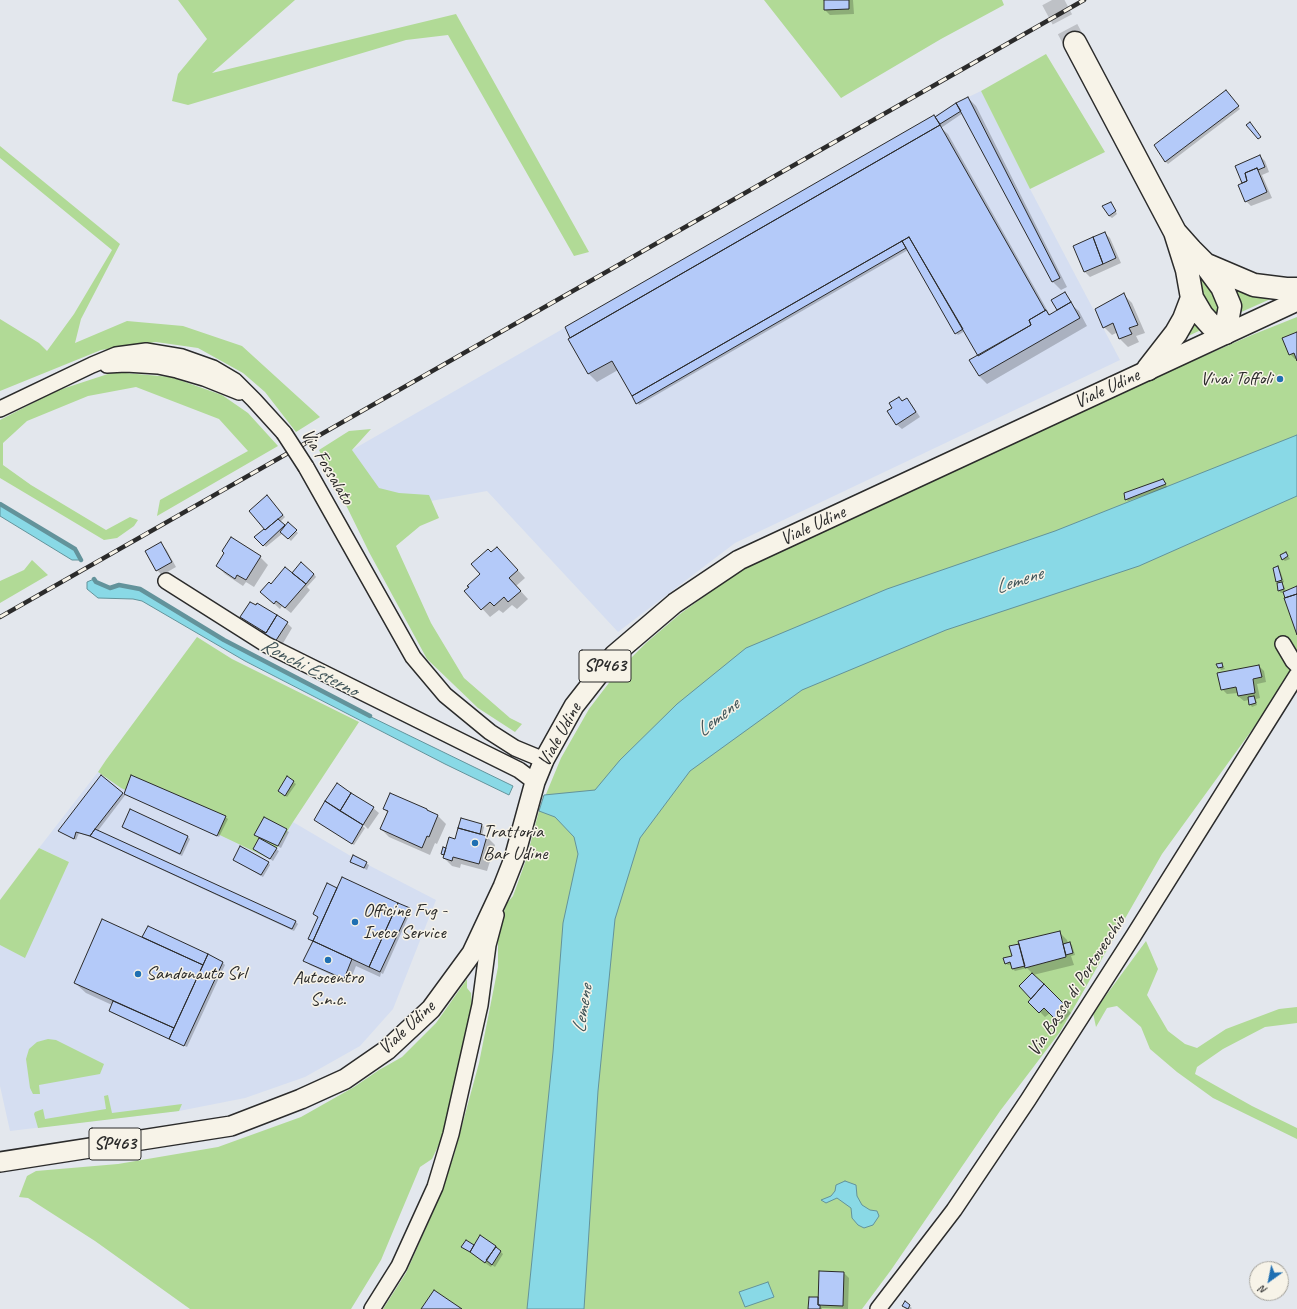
<!DOCTYPE html>
<html>
<head>
<meta charset="utf-8">
<style>
  body { margin:0 }
  #map { position:relative; width:1297px; height:1309px; overflow:hidden; background:#e3e7ed; font-family:Caveat,sans-serif }
  canvas { display:block }
  .north { position:absolute; left:1249px; top:1261px; width:40px; height:40px; box-sizing:border-box; background:#f7f3e8; border:1px solid #a5a39c; border-radius:50%; rotate:213deg; font-size:11px; font-weight:700; line-height:16px; text-align:center; color:#2b2b2b }
  .north::after { content:''; display:block; margin:auto; width:14px; height:18px; background:#1f6fb2; clip-path:polygon(50% 0,100% 100%,50% 72%,0 100%) }
</style>
</head>
<body>
<div id="map">
<canvas width="1297" height="1309"></canvas>
<div class="north">N</div>
</div>
<script>
const context = document.querySelector('canvas').getContext('2d');
context.lineJoin = 'round';
function paint(path, color) { context.fillStyle = color; context.fill(path, 'evenodd'); }
const shape = rows => new Path2D(rows.map(r => 'M' + r).join(''));
function stroke(path, color, width, dash) { context.strokeStyle = color; context.lineWidth = width; context.lineCap = dash ? 'butt' : 'round'; context.setLineDash(dash || []); context.stroke(path); }
function label(font, color, halo, rows, align = 'center') {
  context.font = font + ' Caveat,sans-serif'; context.lineWidth = 3; context.setLineDash([]); context.textBaseline = 'middle'; context.strokeStyle = halo; context.fillStyle = color; for (const [text, x, y, turn = 0] of rows) {
    context.save(); context.translate(x, y); context.rotate((+turn || 0) * Math.PI / 180); context.textAlign = isNaN(turn) ? turn : align; if (halo) context.strokeText(text, 0, 0); context.fillText(text, 0, 0); context.restore();
  }
}
paint(shape([
  [981,91,1030,189,1120,360,735,543,618,632,487,491,380,510,352,450,956,103],
  [98,772,121,788,270,859,293,822,349,855,436,900,393,1009,360,1046,305,1077,245,1098,179,1111,10,1131,0,1086,0,945,24,957,69,862,39,848]
]), '#d5def1');
paint(shape([
  [178,0,295,0,212,73,456,14,589,252,574,256,448,35,406,40,188,105,172,101,178,74,207,39],
  [764,0,1002,0,1004,5,941,39,841,98],
  [1046,54,1105,152,1030,189,981,91],
  [0,146,120,244,81,319,75,343,127,321,183,326,242,346,320,417,296,432,265,392,243,373,198,348,156,342,101,350,0,391,0,319,39,343,47,351,74,314,112,250,0,158],
  [1199,271,1220,298,1223,320,1206,308,1196,272],
  [1230,285,1275,297,1239,313],
  [1297,317,1297,661,1273,701,1162,854,1060,1032,1000,1111,891,1270,862,1309,383,1309,406,1273,437,1203,454,1155,479,1063,498,967,498,928,507,903,513,896,526,860,539,811,561,758,589,709,618,671,646,643,680,614,732,576,756,562,1094,404,1252,335],
  [1194,320,1203,329,1184,338],
  [114,372,171,377,222,395,248,413,278,446,157,516,160,500,248,451,219,419,136,387,88,396,27,421,3,443,3,465,31,485,106,530,130,517,138,520,134,526,117,538,104,540,0,478,0,420,56,391],
  [371,429,352,450,379,488,399,493,429,495,439,518,420,526,396,546,431,623,464,678,510,718,522,724,515,732,478,708,427,659,369,552,319,450,349,431],
  [32,560,48,575,0,603,0,581,24,570],
  [197,637,232,659,359,722,293,822,270,859,121,788,98,772,106,760],
  [39,848,69,862,25,958,0,945,0,900],
  [1146,941,1158,969,1147,995,1168,1031,1185,1044,1197,1048,1226,1029,1279,1009,1297,1007,1297,1023,1265,1027,1223,1049,1197,1067,1195,1074,1252,1106,1297,1128,1297,1139,1213,1098,1177,1072,1150,1049,1141,1027,1117,1006,1107,1008,1096,1027,1093,1013],
  [467,979,467,988,471,993,473,1023,446,1130,432,1159,420,1167,381,1260,351,1309,190,1309,95,1241,28,1198,19,1197,27,1176,36,1171,118,1164,218,1147,301,1117,354,1087,379,1070,402,1057,436,1023],
  [48,1039,56,1040,104,1064,100,1074,39,1085,40,1094,33,1094,30,1088,26,1059,29,1049,37,1042],
  [108,1095,112,1113,182,1104,179,1111,38,1128,34,1114,35,1112,43,1109,45,1119,106,1109,104,1096]
]), '#b1da96');
const water = shape([
  [1297,435,1297,496,1139,566,946,630,802,690,690,771,640,838,615,919,598,1091,584,1309,527,1309,553,1052,563,923,578,854,574,837,555,817,539,811,544,795,595,790,620,760,677,704,746,648,887,589,1055,531,1297,435],
  [0,504,75,549,81,560,72,560,0,516,0,504],
  [94,579,96,582,110,588,119,585,140,589,224,640,365,714,513,786,509,795,445,764,245,661,142,601,133,599,98,598,87,589,87,582,94,579],
  [845,1181,856,1185,857,1196,862,1205,870,1210,877,1211,879,1216,873,1225,864,1228,858,1225,852,1218,851,1208,837,1198,826,1203,821,1200,831,1196,835,1191,836,1185,845,1181],
  [768,1282,774,1297,745,1307,739,1292,768,1282]
]);
paint(water, '#89d9e6');
stroke(water, '#63939b', 1);
paint(shape([
  [825,0,853,0,854,14,830,15,825,10],
  [1228,94,1240,109,1168,164,1165,161],
  [968,98,976,106,1067,287,1061,290,1053,282,963,113,941,128,948,134,1050,315,1058,311,1052,301,1065,293,1073,306,1079,311,1087,326,987,384,979,376,979,356,965,331,958,335,956,333,908,250,639,405,618,370,597,382,589,374,569,340,572,338,566,328],
  [1260,156,1265,161,1269,172,1262,175,1272,198,1251,206,1246,201,1243,184,1236,166],
  [1113,206,1117,214,1112,218,1109,216],
  [1105,233,1110,238,1121,263,1090,277,1085,272,1074,246],
  [1124,295,1132,303,1145,333,1136,336,1139,342,1128,347,1120,339,1118,332,1112,335,1104,327],
  [1297,333,1297,359,1295,359,1290,354],
  [907,400,912,405,920,417,902,429,896,424,903,402],
  [1165,483,1167,487,1128,501,1126,499],
  [269,499,285,517,280,522,285,527,288,524,298,533,291,541,283,533,266,547,256,537,265,529],
  [161,544,166,549,176,567,162,575,157,570],
  [1286,553,1290,559,1285,561,1282,559],
  [505,556,525,578,516,586,528,599,517,609,512,605,503,613,499,610,490,617,466,591,482,574],
  [260,557,268,565,254,587,246,582,243,586,225,574,217,566],
  [1278,567,1280,570,1284,582,1281,583,1284,586,1286,592,1297,587,1297,633,1284,592,1281,593,1279,591,1278,584,1280,584,1277,581],
  [314,574,316,577,307,587,310,590,291,613,282,606,280,609,261,592,271,585,295,577],
  [242,617,287,623,292,628,279,650,262,632,247,622],
  [1222,664,1225,669,1221,670,1218,665],
  [1259,666,1264,671,1266,682,1257,684,1260,698,1256,699,1257,705,1252,707,1250,704,1249,700,1244,701,1238,696,1238,693,1227,694,1222,689],
  [131,776,225,817,228,819,219,837,126,794,97,832,296,922,298,924,294,931,93,838,79,833,76,840,59,831,122,793,124,795],
  [288,778,296,784,287,797,282,793],
  [337,785,373,808,379,813,368,829,362,823,362,826,365,828,354,845,318,822],
  [384,809,427,810,430,813,438,816,446,824,437,844,435,843,430,855,389,837,381,829,388,813],
  [264,819,289,832,281,848,264,840,263,841,279,851,273,861,255,849,260,838,255,835],
  [461,819,482,825,484,827,482,836,487,837,495,845,487,871,461,864,460,868,452,866,444,858,445,856,442,854,456,840],
  [123,827,188,837,190,839,182,856,125,829],
  [234,860,268,862,270,865,263,877],
  [351,862,366,863,369,865,367,870],
  [337,889,409,909,411,911,383,974,381,973,380,977,356,966,349,983,310,965,304,960,313,942,309,939,319,917,314,914],
  [148,927,222,962,225,965,187,1047,112,1013,110,1011,112,1005,86,993,75,983,143,939],
  [1059,932,1067,940,1068,943,1070,943,1072,945,1075,955,1071,956,1074,965,1033,975,1071,1013,1061,1024,1050,1013,1045,1017,1030,1002,1033,999,1033,974,1027,968,1015,971,1013,969,1012,964,1008,965,1006,963,1013,956],
  [480,1237,496,1247,503,1254,495,1267,492,1265,491,1267,465,1249,473,1246,474,1247],
  [844,1273,849,1278,848,1309,822,1308,822,1309,809,1309,818,1298,819,1300],
  [905,1303,912,1308,911,1309,906,1309,903,1306]
]), '#0003');
stroke(shape([
  [0,504,75,549,81,560],
  [94,579,96,582,110,588,119,585,140,589,224,640,370,716]
]), '#63939b', 4.5);
const building = shape([
  [824,0,849,0,849,9,824,10,824,0],
  [1226,90,1239,106,1165,162,1154,145,1226,90],
  [968,97,1060,278,1052,282,956,103,968,97],
  [956,103,961,111,940,124,935,117,956,103],
  [934,115,940,125,570,338,565,327,934,115],
  [1250,122,1261,137,1258,139,1246,125,1250,122],
  [940,125,1045,310,1046,310,1029,320,1031,325,978,356,909,237,632,396,612,361,588,374,568,339,940,125],
  [1260,155,1265,167,1258,170,1257,168,1245,173,1247,181,1242,183,1235,166,1260,155],
  [1257,168,1267,192,1245,202,1238,185,1247,181,1245,173,1257,168],
  [1111,202,1116,211,1109,216,1102,206,1111,202],
  [1105,232,1116,258,1103,264,1093,237,1105,232],
  [909,237,963,329,955,334,902,241,909,237],
  [1093,237,1103,264,1084,272,1073,246,1093,237],
  [902,241,906,248,636,404,632,396,902,241],
  [1065,292,1071,302,1057,310,1051,300,1065,292],
  [1124,293,1138,325,1129,328,1132,334,1119,339,1113,323,1103,328,1095,309,1124,293],
  [1071,302,1080,318,979,376,969,360,1031,325,1029,320,1046,310,1049,315,1071,302],
  [1297,332,1297,361,1294,353,1289,355,1282,338,1297,332],
  [899,397,902,401,907,398,916,412,896,425,887,411,892,408,889,403,899,397],
  [1163,479,1166,484,1125,500,1124,493,1163,479],
  [267,495,283,515,265,530,249,511,267,495],
  [278,519,285,525,263,546,254,537,264,529,265,530,278,519],
  [288,522,297,530,288,539,280,532,288,522],
  [231,537,261,556,246,580,237,575,235,579,216,566,224,553,222,551,231,537],
  [161,542,172,562,156,571,145,551,161,542],
  [497,547,518,570,509,578,521,591,508,602,504,597,494,606,490,602,481,610,464,591,469,587,467,586,480,574,471,564,488,549,491,552,497,547],
  [1286,552,1288,556,1282,560,1280,555,1286,552],
  [301,562,314,574,306,584,292,573,301,562],
  [1278,566,1282,580,1276,582,1273,568,1278,566],
  [285,567,306,584,285,608,276,601,274,604,260,592,269,582,271,584,285,567],
  [1282,582,1284,589,1278,591,1277,583,1282,582],
  [1297,586,1297,594,1285,598,1283,592,1297,586],
  [1297,594,1297,635,1284,598,1297,594],
  [250,602,256,605,257,603,277,615,266,633,240,617,250,602],
  [277,615,288,622,273,645,258,636,262,631,266,633,277,615],
  [1222,663,1223,667,1218,668,1216,664,1222,663],
  [1259,665,1262,677,1253,679,1255,693,1238,696,1236,687,1221,690,1217,673,1259,665],
  [1254,696,1256,703,1249,705,1248,697,1254,696],
  [101,775,123,793,95,829,90,836,76,832,74,839,58,831,101,775],
  [131,775,226,816,217,836,124,794,131,775],
  [287,776,294,781,285,796,278,791,287,776],
  [337,783,351,793,340,811,325,801,337,783],
  [351,793,374,807,363,825,340,811,351,793],
  [390,793,427,809,427,810,438,815,429,837,427,836,422,848,380,829,388,811,383,809,390,793],
  [325,801,363,825,352,844,314,820,325,801],
  [130,809,188,836,180,854,122,827,130,809],
  [264,817,287,829,278,846,254,835,264,817],
  [461,818,482,824,480,834,458,828,461,818],
  [458,828,487,836,479,864,453,857,452,861,443,858,449,837,455,839,458,828],
  [95,829,296,921,292,929,90,836,95,829],
  [259,838,277,848,270,859,253,849,259,838],
  [240,846,269,862,261,875,233,860,240,846],
  [443,847,446,848,444,855,441,854,443,847],
  [353,855,367,862,364,868,350,862,353,855],
  [342,877,398,903,369,967,313,941,342,877],
  [327,883,337,888,313,941,308,939,318,917,313,914,327,883],
  [398,903,410,908,380,972,369,967,398,903],
  [102,919,203,965,174,1028,74,983,102,919],
  [148,926,208,954,203,965,142,937,148,926],
  [1060,931,1066,957,1025,968,1018,941,1060,931],
  [313,941,352,959,344,979,303,961,313,941],
  [1070,942,1073,953,1066,955,1063,944,1070,942],
  [1019,944,1025,966,1012,969,1010,962,1005,964,1003,958,1012,956,1009,946,1019,944],
  [208,954,223,962,184,1046,169,1039,208,954],
  [1032,973,1044,984,1031,999,1019,986,1032,973],
  [1044,984,1067,1007,1055,1019,1044,1008,1039,1013,1028,1002,1044,984],
  [113,1001,174,1028,169,1039,109,1011,113,1001],
  [480,1235,496,1246,485,1263,470,1252,480,1235],
  [466,1240,474,1245,470,1252,461,1247,466,1240],
  [496,1247,501,1251,492,1265,486,1260,496,1247],
  [819,1271,844,1272,843,1306,818,1305,819,1271],
  [434,1290,462,1309,421,1309,434,1290],
  [809,1297,818,1297,818,1305,820,1305,820,1309,808,1309,809,1297],
  [905,1301,910,1305,908,1309,902,1306,905,1301]
]);
paint(building, '#b4caf9');
stroke(building, '#2b2b2b', 1);
stroke(shape([
  [1052,0,1075,43]
]), '#bec1c6', 22, [22, 11]);
const minor = shape([
  [107,365,126,364,158,366,177,370,204,378,239,392],
  [0,409,92,365,116,355,146,351,182,357,213,368,235,381,254,400,284,433],
  [306,467,413,657,445,695,490,732,515,748,544,760],
  [166,581,267,645,519,770,535,782],
  [1283,644,1293,661,1297,665],
  [372,1309,399,1266,435,1187,451,1134,480,1005,488,945,496,915],
  [878,1309,954,1210,1028,1100,1134,935,1297,675]
]);
const major = shape([
  [0,1162,231,1126,301,1099,345,1079,387,1050,431,1009,472,953,503,887,514,859,535,782,544,760,574,706,614,655,675,603,739,560,1297,301]
]);
const highway = shape([
  [1075,43,1175,232,1187,270,1192,298,1202,315,1211,325,1225,333,1230,306,1222,287,1205,264,1191,250,1175,232],
  [1207,265,1254,285,1286,289,1297,289],
  [1148,369,1176,333,1184,319,1192,298]
]);
stroke(minor, '#2b2b2b', 18);
stroke(major, '#2b2b2b', 22);
stroke(highway, '#2b2b2b', 25);
stroke(minor, '#f7f3e8', 15);
stroke(major, '#f7f3e8', 19);
stroke(highway, '#f7f3e8', 22);
const rail = shape([
  [0,617,1084,0]
]);
stroke(rail, '#2b2b2b', 4.5);
stroke(rail, '#f7f3e8', 3, [9]);
const minorBridge = shape([
  [284,433,306,467]
]);
stroke(minorBridge, '#2b2b2b', 18, []);
stroke(minorBridge, '#f7f3e8', 15);
for (const [x, y, r, color] of [
  [1280,379,4,"#1f6fb2"],
  [475,843,4,"#1f6fb2"],
  [355,922,4,"#1f6fb2"],
  [328,960,4,"#1f6fb2"],
  [138,974,4,"#1f6fb2"]
]) { const dot = new Path2D(); dot.arc(x, y, r, 0, 2 * Math.PI); context.fillStyle = color; context.fill(dot); stroke(dot, '#f7f3e8', 1.5); }
for (const [x, y, w] of [
  [605,666,52],
  [115,1144,52]
]) { const box = new Path2D(); box.roundRect(x - w / 2, y - 16, w, 32, 3); context.fillStyle = '#f7f3e8'; context.fill(box); stroke(box, '#2b2b2b', 1); }
label('bold 18px', '#2b2b2b', null, [
  ["SP463",605,666],
  ["SP463",115,1144]
]);
label('19px', '#2b2b2b', '#f7f3e8', [
  ["Vivai Toffoli",1272,379,"right"],
  ["Trattoria",483,832],
  ["Bar Udine",483,854],
  ["Officine Fvg -",363,911],
  ["Iveco Service",363,933],
  ["Sandonauto Srl",146,974],
  ["Autocentro",328,978,"center"],
  ["S.n.c.",328,1000,"center"]
], 'left');
label('19px', '#2b2b2b', '#f7f3e8', [
  ["Viale Udine",1107,389,-25],
  ["Via Fossalato",327,467,59],
  ["Viale Udine",813,526,-25],
  ["Viale Udine",560,735,-61],
  ["Via Bassa di Portovecchio",1077,986,-57],
  ["Viale Udine",407,1028,-43]
]);
label('italic 20px', '#42565a', '#f7f3e8', [
  ["Lemene",1019,581,-18],
  ["Ronchi Esterno",309,668,27],
  ["Lemene",718,718,-39],
  ["Lemene",583,1009,-81]
]);
</script>
</body>
</html>
